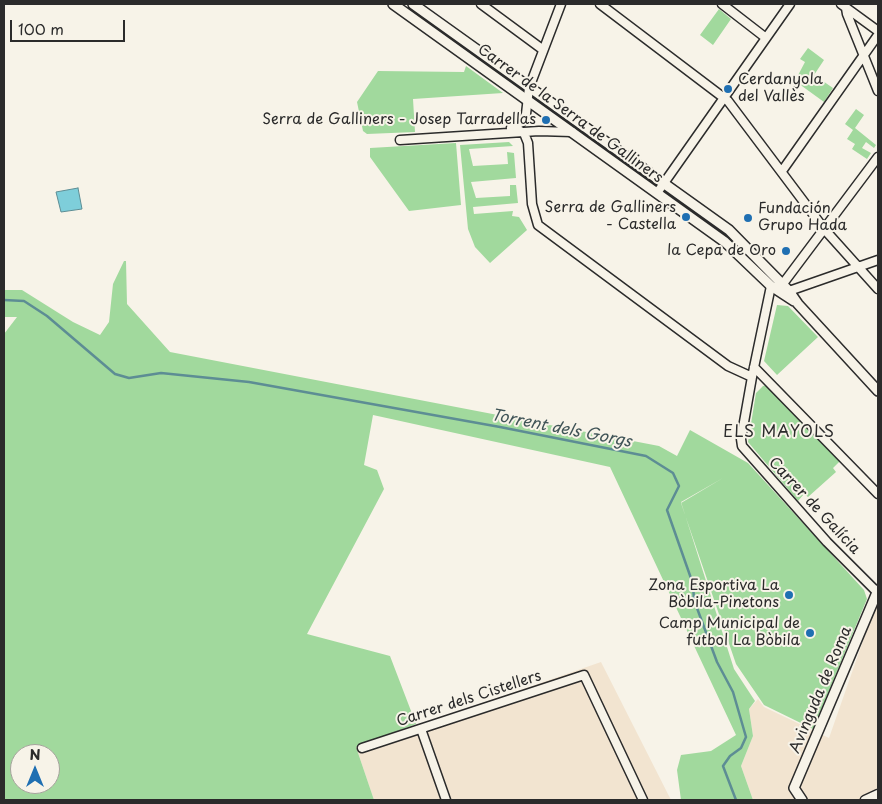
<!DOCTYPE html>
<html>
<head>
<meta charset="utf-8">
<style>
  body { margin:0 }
  #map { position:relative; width:882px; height:804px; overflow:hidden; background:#f7f3e8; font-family:"Playpen Sans",sans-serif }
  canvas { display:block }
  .frame { position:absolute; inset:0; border:5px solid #2b2b2b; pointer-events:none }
  .north { position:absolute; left:10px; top:744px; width:50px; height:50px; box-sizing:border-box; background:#f7f3e8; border:1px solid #a5a39c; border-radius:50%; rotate:0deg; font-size:14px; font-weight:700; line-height:20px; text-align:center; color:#2b2b2b }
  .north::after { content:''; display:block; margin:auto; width:18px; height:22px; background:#1f6fb2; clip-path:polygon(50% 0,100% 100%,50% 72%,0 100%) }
  .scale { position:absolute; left:10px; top:20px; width:115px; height:22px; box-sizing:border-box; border:2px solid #2b2b2b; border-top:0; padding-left:6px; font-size:15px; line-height:18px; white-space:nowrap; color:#2b2b2b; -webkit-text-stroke:4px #f7f3e8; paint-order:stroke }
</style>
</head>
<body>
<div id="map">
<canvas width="882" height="804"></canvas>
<div class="frame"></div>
<div class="north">N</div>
<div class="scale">100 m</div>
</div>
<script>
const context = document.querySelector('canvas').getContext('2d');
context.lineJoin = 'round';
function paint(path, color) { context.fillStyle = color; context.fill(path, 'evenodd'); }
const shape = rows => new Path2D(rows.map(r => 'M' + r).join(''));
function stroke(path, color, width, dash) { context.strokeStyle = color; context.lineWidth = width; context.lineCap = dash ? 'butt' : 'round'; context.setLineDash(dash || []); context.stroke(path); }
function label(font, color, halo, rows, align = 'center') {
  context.font = font + ' "Playpen Sans",sans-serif'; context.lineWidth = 4; context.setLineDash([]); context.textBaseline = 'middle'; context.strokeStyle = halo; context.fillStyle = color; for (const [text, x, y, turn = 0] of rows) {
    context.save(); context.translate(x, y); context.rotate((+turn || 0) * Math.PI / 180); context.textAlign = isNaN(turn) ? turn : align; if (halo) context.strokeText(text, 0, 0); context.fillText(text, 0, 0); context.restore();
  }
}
paint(shape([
  [878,598,878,800,753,800,741,766,753,736,749,709,758,699,764,707,829,738],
  [601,662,671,800,374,800,356,747]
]), '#f2e4d0');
paint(shape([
  [719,9,731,19,713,45,700,35],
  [808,48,824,60,814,75,833,88,824,102,795,81,805,62,800,59],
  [466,66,503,93,413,99,415,132,367,134,363,131,357,102,378,71,464,72],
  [856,109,864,115,855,128,876,145,874,148,866,142,862,148,871,153,867,159,852,149,855,144,847,139,853,130,845,124],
  [509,142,513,146,469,149,473,166,508,164,507,152,514,153,516,178,471,182,476,198,510,196,510,185,516,185,518,203,473,207,474,214,513,211,512,216,519,217,527,230,490,263,475,247,468,229,460,145],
  [456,143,461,205,409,211,370,157,370,148],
  [124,261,126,261,127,304,170,352,659,446,677,456,690,430,748,463,864,590,867,599,813,729,764,705,736,664,681,503,723,478,681,502,734,669,755,701,749,709,753,736,741,766,753,800,681,800,677,770,681,755,711,751,736,735,610,467,373,415,364,465,377,470,384,489,307,634,390,656,416,724,356,747,374,800,4,800,4,334,17,317,4,317,4,290,22,290,73,322,100,335,109,322,113,284],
  [20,754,50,754,50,784,20,784],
  [777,305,788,306,818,337,777,375,764,361],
  [767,385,840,461,833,468,836,472,808,497,804,494,798,501,748,442,756,393,763,386]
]), '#a1d99d');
const water = shape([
  [78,188,82,209,61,212,56,192,78,188]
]);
paint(water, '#7eceda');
stroke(water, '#5d8d94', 1);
stroke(shape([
  [4,300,24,301,47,316,115,374,129,378,161,373,249,382,500,427,646,456,673,473,679,486,667,510,693,584,694,600,717,662,733,692,746,737,741,748,730,756,723,766,736,800]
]), '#5d8d94', 2.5);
const minor = shape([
  [481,4,542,49],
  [600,4,728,101,825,230,878,289],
  [722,4,766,38],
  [841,4,878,31],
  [846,8,847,14,878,91],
  [511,128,522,122,526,114,529,88,561,4],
  [515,128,524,133,528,143,532,204,538,225,728,366,752,377],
  [400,140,539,131,572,132],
  [782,171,878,35],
  [657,193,790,4],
  [782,285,878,157],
  [771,286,752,377,741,439,742,446,827,542,877,592],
  [789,291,878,260],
  [754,367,878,494],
  [421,729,446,800],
  [362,748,584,675,643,800],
  [865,800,878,794]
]);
const tertiary = shape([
  [393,4,725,242,771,286,794,301],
  [413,4,729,230,789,291,798,304,878,391],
  [802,800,794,788,878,590]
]);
stroke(minor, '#2b2b2b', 11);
stroke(tertiary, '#2b2b2b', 12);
stroke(minor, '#f7f3e8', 8);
stroke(tertiary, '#f7f3e8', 9);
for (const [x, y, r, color] of [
  [728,89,5,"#1f6fb2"],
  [546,120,5,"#1f6fb2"],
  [686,217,5,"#1f6fb2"],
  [748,218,5,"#1f6fb2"],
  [786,251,5,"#1f6fb2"],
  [789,595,5,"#1f6fb2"],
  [810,633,5,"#1f6fb2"]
]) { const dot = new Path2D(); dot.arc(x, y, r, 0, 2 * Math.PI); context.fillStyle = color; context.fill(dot); stroke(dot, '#f7f3e8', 2); }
label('15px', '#2b2b2b', '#f7f3e8', [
  ["Cerdanyola",738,80,"left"],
  ["del Vallès",738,97,"left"],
  ["Serra de Galliners - Josep Tarradellas",536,120],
  ["Serra de Galliners",676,208],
  ["- Castella",676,225],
  ["Fundación",758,209,"left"],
  ["Grupo Hada",758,226,"left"],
  ["la Cepa de Oro",776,251],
  ["Zona Esportiva La",779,586],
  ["Bòbila-Pinetons",779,603],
  ["Camp Municipal de",800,624],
  ["futbol La Bòbila",800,641]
], 'right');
label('15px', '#2b2b2b', '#f7f3e8', [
  ["Carrer de la Serra de Galliners",570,114,36],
  ["Carrer de Galícia",814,506,47],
  ["Avinguda de Roma",821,690,-67],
  ["Carrer dels Cistellers",469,699,-18]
]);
label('italic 16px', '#405457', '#f7f3e8', [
  ["Torrent dels Gorgs",561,429,11]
]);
context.letterSpacing = '1px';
label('16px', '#2b2b2b', '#f7f3e8', [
  ["ELS MAYOLS",779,433]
]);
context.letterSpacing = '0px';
</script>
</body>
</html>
